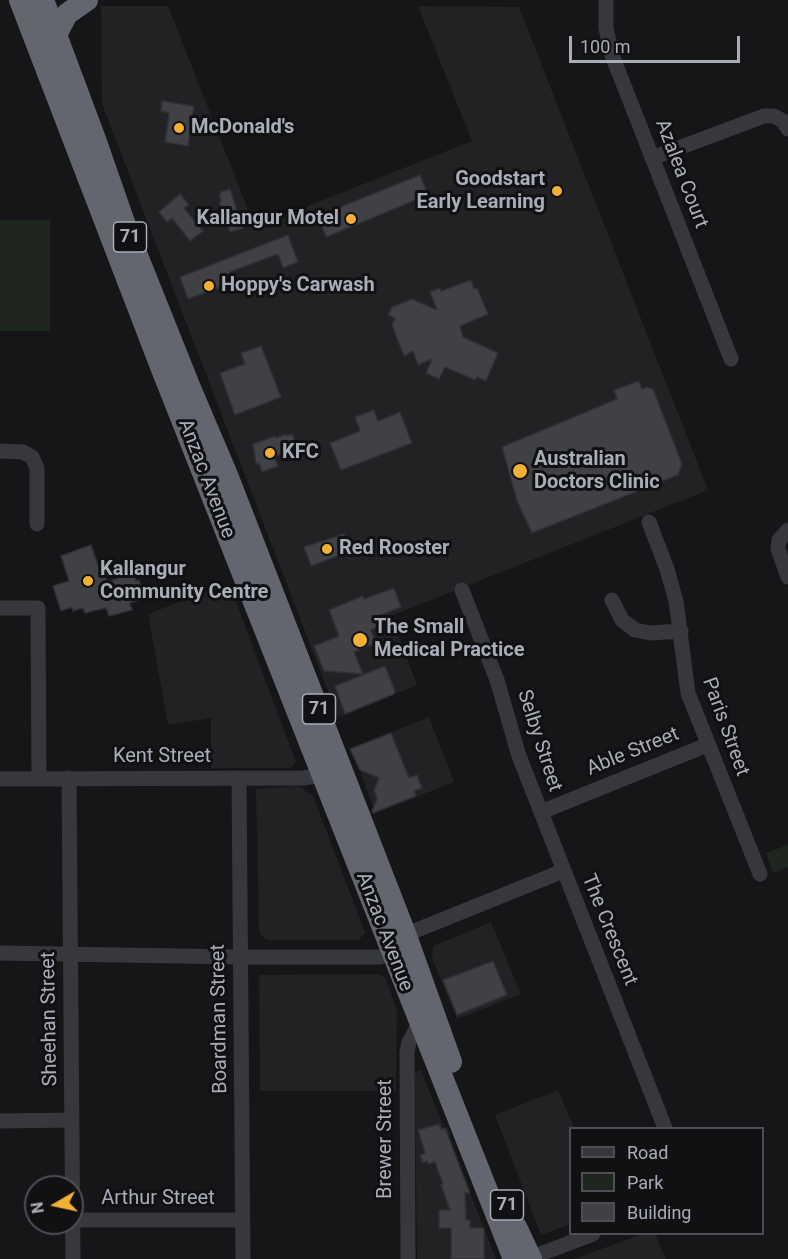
<!DOCTYPE html>
<html>
<head>
<meta charset="utf-8">
<style>
  body { margin:0 }
  #map { position:relative; width:788px; height:1259px; overflow:hidden; background:#161618; font-family:Roboto,sans-serif }
  canvas { display:block }
  .legend { position:absolute; left:569px; top:1127px; width:195px; height:108px; box-sizing:border-box; background:#111113; border:2px solid #4d4f55; margin:0; padding:8px 10px; list-style:none; font-size:18px; color:#a8adb8 }
  .legend li { display:flex; align-items:center; gap:12px; height:30px }
  .legend b { width:30px; border:2px solid #4d4f55 }
  .north { position:absolute; left:24px; top:1175px; width:60px; height:60px; box-sizing:border-box; background:#111113; border:2px solid #4d4f55; border-radius:50%; rotate:261deg; font-size:16px; font-weight:700; line-height:24px; text-align:center; color:#a8adb8 }
  .north::after { content:''; display:block; margin:auto; width:21px; height:27px; background:#f2b134; clip-path:polygon(50% 0,100% 100%,50% 72%,0 100%) }
  .scale { position:absolute; left:569px; top:36px; width:171px; height:27px; box-sizing:border-box; border:3px solid #a8adb8; border-top:0; padding-left:8px; font-size:18px; line-height:21px; white-space:nowrap; color:#a8adb8; -webkit-text-stroke:4px #111113; paint-order:stroke }
</style>
</head>
<body>
<div id="map">
<canvas width="788" height="1259"></canvas>
<ul class="legend">
<li><b style="height:8px;background:#37383d"></b>Road</li>
<li><b style="height:16px;background:#1e261f"></b>Park</li>
<li><b style="height:16px;background:#404145"></b>Building</li>
</ul>
<div class="north">N</div>
<div class="scale">100 m</div>
</div>
<script>
const context = document.querySelector('canvas').getContext('2d');
context.lineJoin = 'round';
function paint(path, color) { context.fillStyle = color; context.fill(path, 'evenodd'); }
const shape = rows => new Path2D(rows.map(r => 'M' + r).join(''));
function stroke(path, color, width, dash) { context.strokeStyle = color; context.lineWidth = width; context.lineCap = dash ? 'butt' : 'round'; context.setLineDash(dash || []); context.stroke(path); }
function label(font, color, halo, rows, align = 'center') {
  context.font = font + ' Roboto,sans-serif'; context.lineWidth = 6; context.setLineDash([]); context.textBaseline = 'middle'; context.strokeStyle = halo; context.fillStyle = color; for (const [text, x, y, turn = 0] of rows) {
    context.save(); context.translate(x, y); context.rotate((+turn || 0) * Math.PI / 180); context.textAlign = isNaN(turn) ? turn : align; if (halo) context.strokeText(text, 0, 0); context.fillText(text, 0, 0); context.restore();
  }
}
paint(shape([
  [101,6,168,6,255,227,472,141,418,6,519,7,708,490,391,616,417,685,338,717,102,104],
  [229,583,296,762,291,768,211,768,211,718,168,725,148,614],
  [429,717,454,782,375,813,360,770,350,749],
  [299,786,313,796,365,932,359,940,268,940,261,936,259,930,256,789],
  [491,922,521,994,457,1019,432,958,433,946],
  [377,974,385,977,397,1010,396,1091,260,1091,259,975],
  [421,1070,444,1128,448,1127,450,1135,448,1136,496,1259,417,1259,415,1072],
  [558,1090,574,1128,570,1128,570,1224,541,1235,495,1115],
  [642,1234,655,1234,666,1259,574,1259]
]), '#222225');
paint(shape([
  [0,220,50,220,50,331,0,331],
  [788,845,788,867,773,873,766,853]
]), '#1e261f');
const building = shape([
  [162,101,194,106,188,146,165,142,169,113,161,111,162,101],
  [420,175,428,195,326,237,318,216,420,175],
  [230,189,243,228,230,232,219,202,221,201,219,195,221,194,220,192,230,189],
  [180,194,189,205,184,208,203,231,190,241,172,218,167,222,159,212,180,194],
  [288,235,298,262,283,268,278,254,230,272,234,282,188,299,180,277,288,235],
  [471,280,474,289,477,288,488,314,460,326,463,337,498,353,486,381,477,377,475,380,445,367,439,379,426,373,432,359,418,365,413,351,404,356,392,325,395,318,388,315,392,307,412,299,437,310,430,292,440,288,441,291,471,280],
  [261,346,281,397,235,415,220,373,245,364,241,353,261,346],
  [639,381,642,389,647,387,653,389,682,464,678,475,532,533,517,501,502,447,617,399,614,390,639,381],
  [374,410,378,421,400,412,412,443,341,470,330,443,360,431,355,417,374,410],
  [286,434,287,436,292,434,297,446,292,448,292,450,274,457,278,466,262,472,259,463,256,464,253,444,275,436,276,438,286,434],
  [344,534,351,551,311,566,304,547,344,534],
  [91,545,99,568,102,567,107,582,133,573,136,581,139,580,142,590,139,591,142,599,130,603,132,610,109,616,106,608,85,613,83,608,73,611,72,607,61,611,53,586,69,581,61,556,91,545],
  [394,588,401,607,381,615,384,624,371,630,376,643,354,652,363,674,324,671,314,646,339,636,329,610,363,596,364,599,394,588],
  [385,666,395,691,394,694,345,714,335,686,385,666],
  [391,733,409,778,417,775,422,788,414,791,416,796,373,813,372,811,377,799,374,790,379,778,360,770,350,749,391,733],
  [493,961,507,995,457,1015,443,980,493,961],
  [439,1124,441,1129,445,1128,470,1193,465,1193,466,1220,470,1220,470,1228,484,1228,484,1259,451,1259,451,1228,439,1228,439,1210,450,1210,441,1185,443,1184,435,1162,428,1164,427,1161,423,1163,420,1155,425,1153,418,1130,439,1124]
]);
paint(building, '#404145');
stroke(building, '#303034', 1.5);
stroke(shape([
  [606,0,606,28,612,55,731,359],
  [652,158,764,116,774,116,783,121,788,129],
  [0,451,23,452,32,457,37,468,37,524],
  [649,522,667,569,676,601,688,693,760,874],
  [788,530,779,540,778,549,788,577],
  [462,590,497,680,519,756,665,1128],
  [612,600,622,620,635,630,650,633,681,631],
  [0,608,38,608,39,779],
  [69,778,73,1259],
  [239,778,243,1259],
  [0,779,303,778,323,775],
  [541,812,707,745],
  [0,953,240,957,380,957,392,952,406,936,412,932,563,871],
  [0,1121,72,1120],
  [73,1220,242,1220],
  [530,1258,593,1234],
  [408,1259,407,1052,409,1042,420,1022]
]), '#37383d', 15);
stroke(shape([
  [20,0,160,364,514,1259],
  [43,0,95,139,126,228,190,388,227,475,406,936,451,1062],
  [56,35,67,14,87,0],
  [516,1227,531,1259]
]), '#63666e', 22);
for (const [x, y, r, color] of [
  [179,128,6,"#f2b134"],
  [557,191,6,"#f2b134"],
  [351,219,6,"#f2b134"],
  [209,286,6,"#f2b134"],
  [270,453,6,"#f2b134"],
  [520,471,8,"#f2b134"],
  [327,549,6,"#f2b134"],
  [88,581,6,"#f2b134"],
  [360,640,8,"#f2b134"]
]) { const dot = new Path2D(); dot.arc(x, y, r, 0, 2 * Math.PI); context.fillStyle = color; context.fill(dot); stroke(dot, '#111113', 2); }
for (const [x, y, w] of [
  [130,237,33],
  [319,709,33],
  [507,1205,33]
]) { const box = new Path2D(); box.roundRect(x - w / 2, y - 15, w, 30, 4.5); context.fillStyle = '#111113'; context.fill(box); stroke(box, '#a8adb8', 1.5); }
label('bold 18px', '#a8adb8', null, [
  ["71",130,237],
  ["71",319,709],
  ["71",507,1205]
]);
label('bold 20px', '#a8adb8', '#111113', [
  ["McDonald's",191,128],
  ["Goodstart",545,180,"right"],
  ["Early Learning",545,203,"right"],
  ["Kallangur Motel",339,219,"right"],
  ["Hoppy's Carwash",221,286],
  ["KFC",282,453],
  ["Australian",534,460],
  ["Doctors Clinic",534,483],
  ["Red Rooster",339,549],
  ["Kallangur",100,570],
  ["Community Centre",100,593],
  ["The Small",374,628],
  ["Medical Practice",374,651]
], 'left');
label('20px', '#a8adb8', '#111113', [
  ["Azalea Court",681,174,69],
  ["Anzac Avenue",206,479,69],
  ["Paris Street",725,727,70],
  ["Selby Street",539,741,72],
  ["Able Street",633,752,-22],
  ["Kent Street",162,757],
  ["The Crescent",609,930,68],
  ["Anzac Avenue",384,932,69],
  ["Sheehan Street",50,1019,-91],
  ["Boardman Street",220,1019,-91],
  ["Brewer Street",386,1139,-90],
  ["Arthur Street",158,1199]
]);
</script>
</body>
</html>
